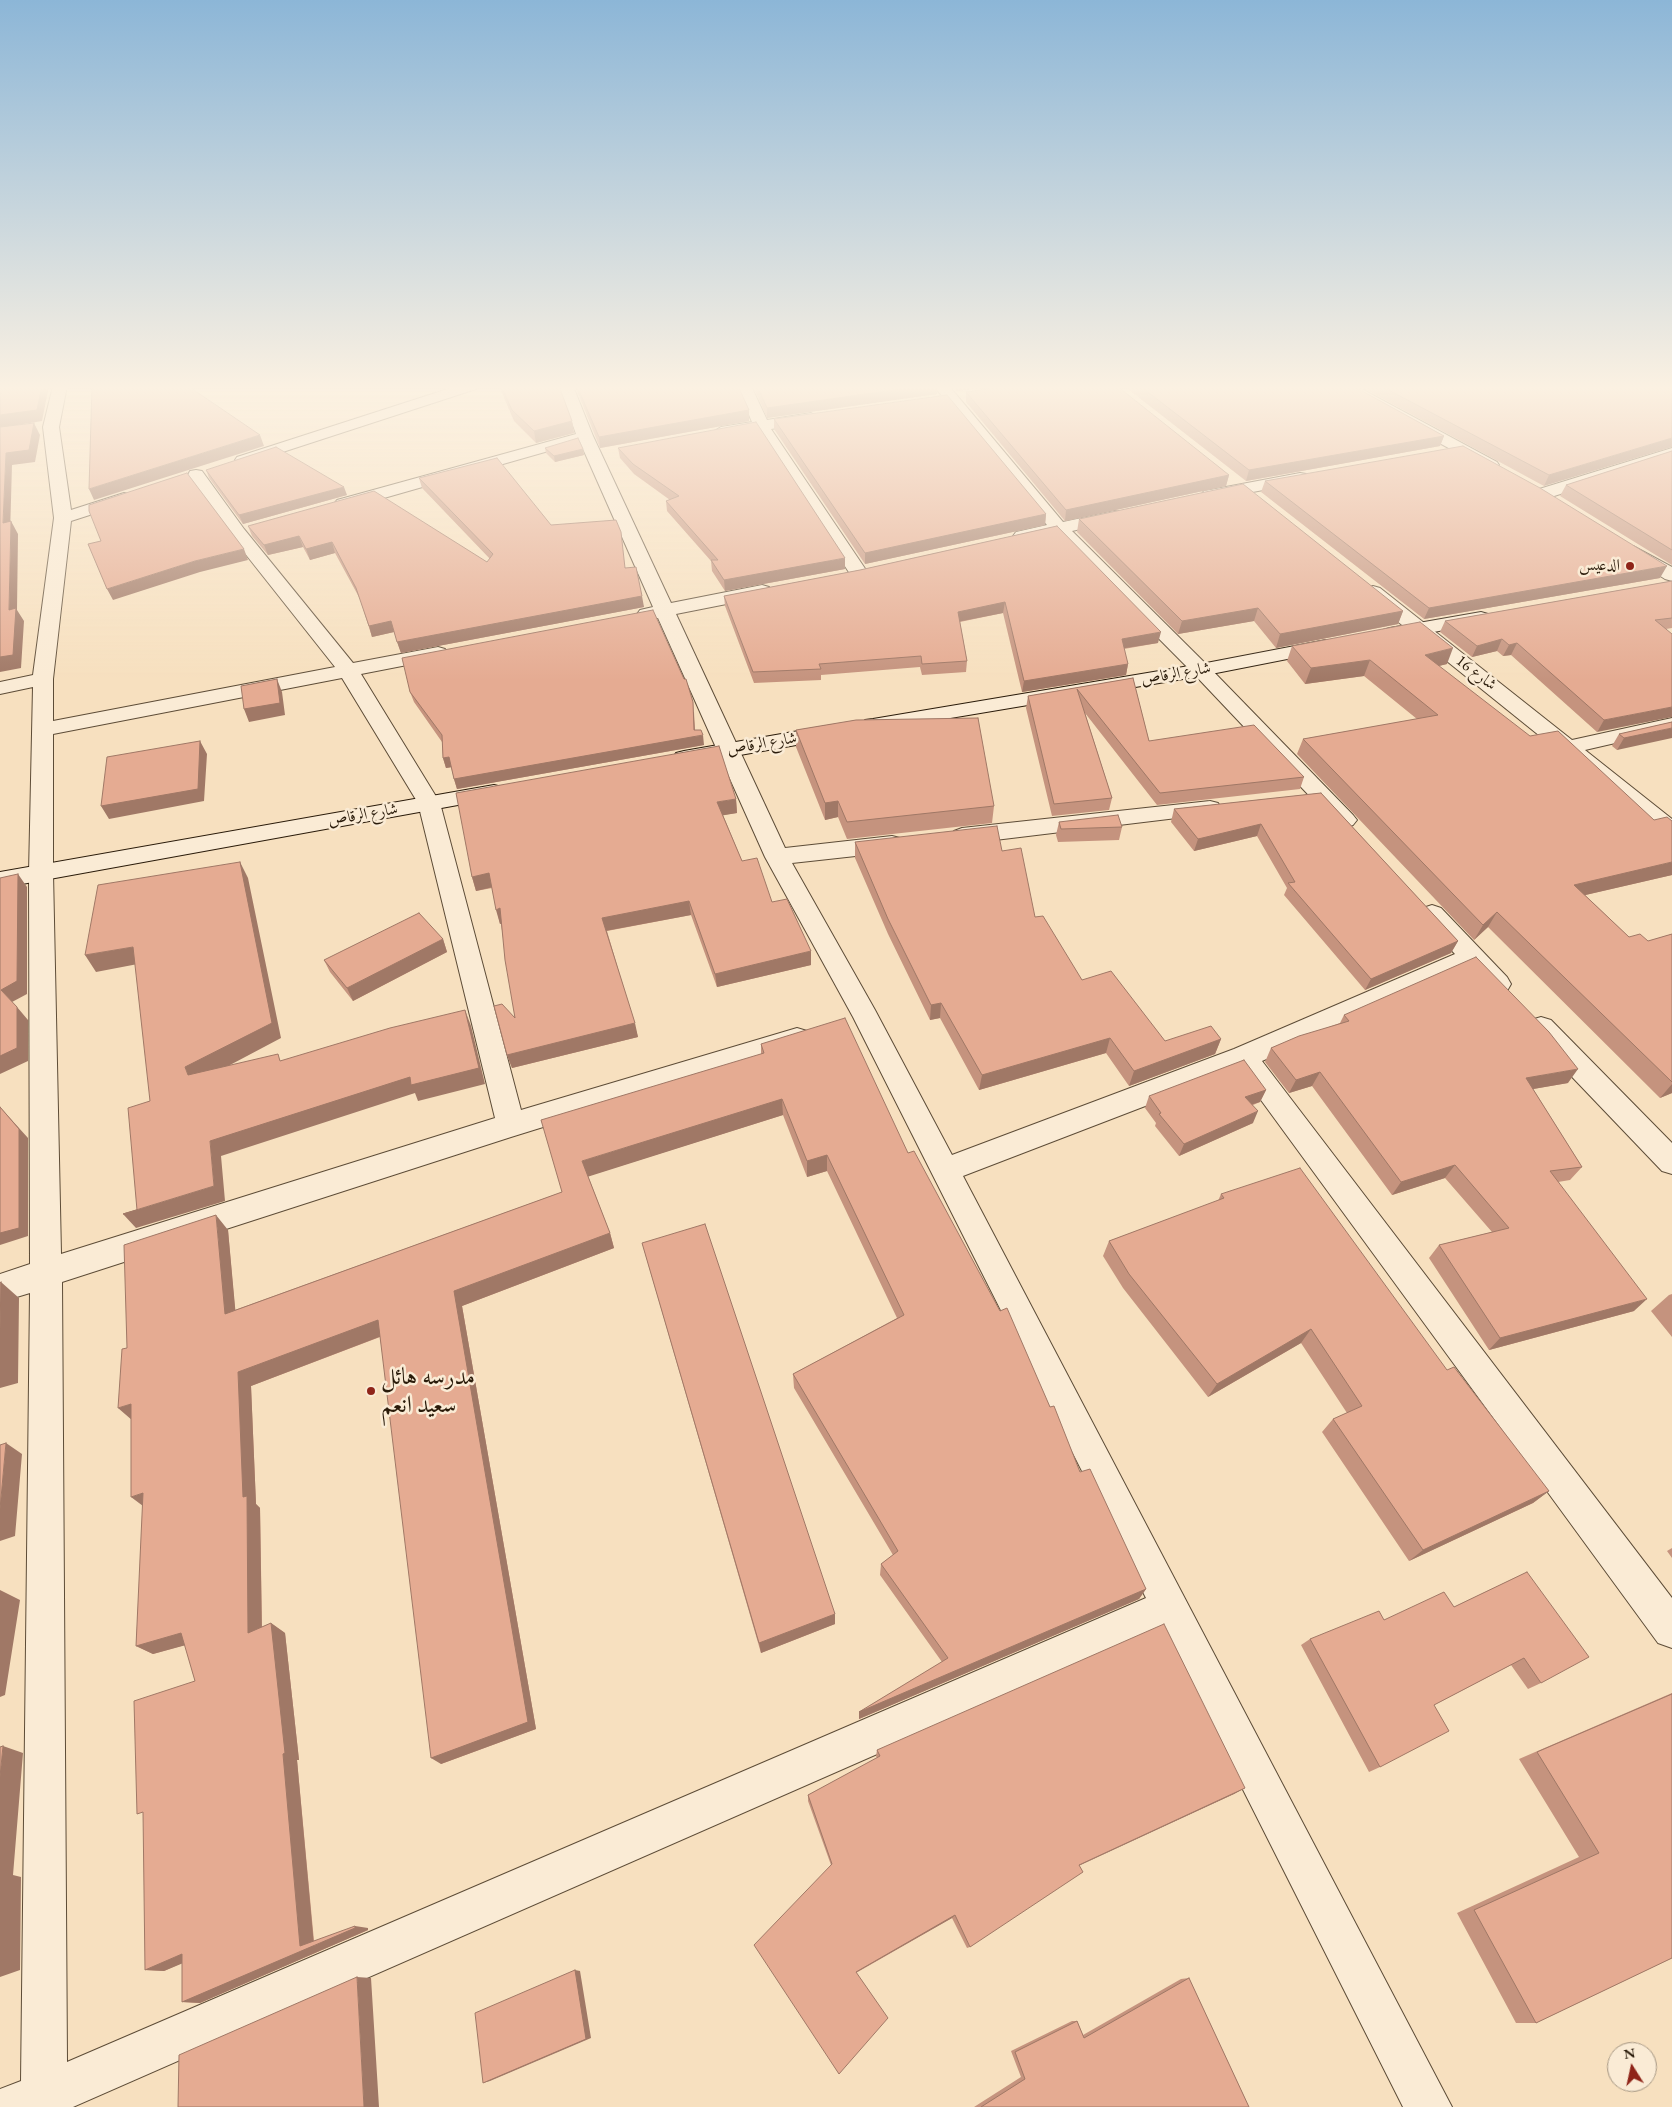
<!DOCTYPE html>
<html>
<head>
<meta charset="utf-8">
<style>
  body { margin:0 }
  #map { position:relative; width:1672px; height:2107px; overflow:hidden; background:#f7e0bf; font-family:"EB Garamond",serif }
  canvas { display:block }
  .north { position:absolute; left:1607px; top:2042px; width:50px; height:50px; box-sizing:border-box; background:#faebd5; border:1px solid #a79884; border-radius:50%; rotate:350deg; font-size:14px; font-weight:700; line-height:20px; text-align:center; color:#2a1b0a }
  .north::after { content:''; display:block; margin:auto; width:18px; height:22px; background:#8f2418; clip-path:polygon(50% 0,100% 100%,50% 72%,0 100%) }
</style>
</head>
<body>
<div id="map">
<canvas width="1672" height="2107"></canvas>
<div class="north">N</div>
</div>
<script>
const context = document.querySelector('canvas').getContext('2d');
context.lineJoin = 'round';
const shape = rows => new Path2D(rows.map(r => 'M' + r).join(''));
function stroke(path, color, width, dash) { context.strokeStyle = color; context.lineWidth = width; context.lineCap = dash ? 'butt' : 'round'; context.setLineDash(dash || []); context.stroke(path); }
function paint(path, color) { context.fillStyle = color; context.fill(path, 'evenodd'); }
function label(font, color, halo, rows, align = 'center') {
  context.font = font + ' "EB Garamond",Amiri,serif'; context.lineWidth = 5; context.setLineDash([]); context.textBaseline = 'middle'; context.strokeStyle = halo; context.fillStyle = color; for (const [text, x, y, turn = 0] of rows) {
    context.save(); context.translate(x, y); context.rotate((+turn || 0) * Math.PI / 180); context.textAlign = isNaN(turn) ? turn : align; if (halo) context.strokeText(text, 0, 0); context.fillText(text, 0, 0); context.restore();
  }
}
const street = shape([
  [53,386,67,386,59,427,71,510,124,493,130,494,133,498,130,502,71,521,53,679,53,721,335,667,232,537,188,475,190,471,196,470,202,471,244,529,353,663,438,647,445,649,448,653,445,657,438,659,361,674,440,803,521,1110,797,1028,807,1031,811,1038,807,1045,511,1137,62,1282,67,2062,1146,1598,853,1017,765,857,658,618,647,620,640,618,637,614,640,610,653,607,580,442,349,508,337,508,334,504,337,500,576,434,559,386,573,386,593,436,671,603,762,585,769,587,771,591,769,595,762,597,676,614,785,848,892,836,900,838,904,844,900,850,892,852,792,863,875,1010,952,1155,1234,1049,1455,954,1423,920,1420,914,1423,908,1432,905,1441,908,1507,977,1511,984,1507,991,1498,994,1489,991,1469,969,1262,1061,1672,1598,1672,1648,1658,1643,1239,1070,963,1176,1452,2107,1403,2107,1162,1629,73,2107,0,2107,0,2089,21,2081,30,1293,0,1302,0,1274,30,1264,29,873,33,687,0,694,0,682,33,675,54,518,43,427,53,386],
  [342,678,418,803,495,1118,61,1254,53,873,53,734,342,678],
  [457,386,478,386,476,389,249,463,237,463,235,460,237,457,457,386],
  [737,386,751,386,767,420,811,413,819,418,811,423,771,429,868,573,866,577,852,577,757,431,721,437,713,432,721,427,752,422,737,386],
  [934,386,949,386,1063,522,1114,511,1120,512,1123,516,1120,520,1072,531,1208,666,1353,815,1357,820,1353,825,1345,828,1337,825,1194,674,1055,534,1022,541,1016,540,1013,536,1016,532,1047,525,934,386],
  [1339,386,1356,386,1497,462,1499,465,1497,468,1491,470,1485,468,1341,389,1339,386],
  [1672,448,1672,458,1548,498,1536,498,1533,494,1536,490,1672,448],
  [1300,473,1306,474,1308,478,1306,482,1210,500,1204,499,1201,495,1204,491,1210,490,1300,473],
  [1633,546,1672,567,1672,581,1665,579,1627,555,1624,551,1627,547,1633,546],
  [1373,586,1380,588,1572,740,1672,718,1672,730,1585,750,1672,819,1672,839,1664,836,1366,596,1364,592,1366,588,1373,586],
  [1210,801,1218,803,1221,808,1218,813,962,844,954,841,950,836,954,831,962,828,1210,801],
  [1541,1017,1551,1020,1672,1143,1672,1174,1662,1171,1531,1034,1527,1027,1531,1020,1541,1017]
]);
const secondary = shape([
  [1481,612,1488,614,1491,618,1488,622,1390,640,1383,638,1380,634,1383,630,1390,628,1481,612],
  [1326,640,1333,642,1336,646,1333,650,1201,676,873,731,865,730,862,725,865,720,873,719,1201,664,1326,640],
  [833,725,841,727,844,732,841,737,684,765,676,763,673,758,676,753,684,751,833,725],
  [494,785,502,787,505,792,502,797,0,888,0,872,494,785]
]);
stroke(street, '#5d4c37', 2);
stroke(secondary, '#2a1b0a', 2);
paint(street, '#faebd5');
paint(secondary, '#faebd5');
paint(shape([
  [499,386,559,386,572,421,574,433,536,443,514,421],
  [575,386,738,386,749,410,749,421,600,448],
  [753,386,937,386,937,394,767,418],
  [950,386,996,386,956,391],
  [1124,386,1353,386,1444,436,1440,446,1246,481],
  [1359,386,1672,386,1544,486],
  [966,392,1229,475,1226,486,1065,521,966,402],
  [774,419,1046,514,1045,525,865,564,774,429],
  [545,448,583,449,584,455,555,462,546,453],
  [618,448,845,569,725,591,712,571,711,561,667,511,666,501,670,500,634,474,620,458],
  [1672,451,1672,565,1560,496,1566,485],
  [206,470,347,495,243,524,209,478],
  [419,478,551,525,626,568,644,607,401,653,394,632,372,637,360,599,335,553,310,560,303,547,268,555,252,536,248,526,487,562,490,559,422,488],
  [1265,481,1660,578,1424,619,1261,492],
  [1079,519,1403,611,1398,624,1276,648,1254,621,1178,634,1077,532],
  [1057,526,1158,643,1124,649,1128,664,1126,675,1022,692,1003,613,960,622,967,661,966,672,922,675,920,667,821,675,821,680,754,683,725,606,724,596,860,570],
  [1672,581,1672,628,1666,629,1597,732,1511,655,1503,656,1497,651,1472,657,1440,632,1445,621],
  [1292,646,1447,664,1438,666,1672,875,1585,895,1629,937,1648,941,1672,934,1672,1093,1660,1098,1488,927,1474,940,1297,754,1303,739,1417,719,1364,676,1305,684,1287,661],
  [1133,678,1149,741,1304,777,1300,789,1157,805,1085,713,1112,798,1109,810,1052,816,1026,708,1028,696],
  [410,692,694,712,695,730,704,745,457,789,454,779,451,767,446,768,443,758,442,742,414,702],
  [1672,722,1617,750,1612,746,1619,734],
  [796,730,994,806,992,823,847,839,838,817,825,820,796,747],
  [1321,793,1458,941,1451,953,1365,990,1284,895,1287,888,1257,836,1194,851,1171,822,1174,809],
  [736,799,737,813,723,815,742,861,772,902,811,965,717,987,691,915,607,931,638,1037,512,1068,507,1055,515,1018,501,924,500,924,492,888,476,891,472,877],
  [1059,822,1122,827,1119,840,1058,842,1056,835],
  [855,842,1002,851,1035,917,1082,980,1165,1041,1221,1039,1215,1054,1129,1086,1106,1053,979,1090,940,1018,930,1020,888,934,855,858],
  [443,939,447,952,353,1001,330,972,324,960],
  [1344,1015,1568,1083,1533,1089,1582,1167,1570,1180,1558,1182,1634,1311,1489,1350,1429,1258,1439,1245,1492,1232,1445,1178,1392,1195,1312,1086,1289,1093,1265,1062,1271,1048,1340,1023],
  [761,1044,908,1153,1050,1407,1080,1472,1146,1589,1139,1599,859,1719,859,1712,942,1662,880,1575,881,1564,893,1555,794,1388,793,1374,897,1318,827,1171,807,1177,783,1115,588,1176,610,1233,614,1248,462,1306,536,1729,441,1764,380,1337,251,1386,256,1504,260,1508,262,1627,271,1623,285,1633,299,1760,297,1760,314,1941,368,1928,368,1930,200,2003,182,2002,182,1963,164,1971,145,1970,195,1681,185,1645,153,1654,136,1646,143,1506,131,1419,127,1348,228,1230,235,1310,562,1192,761,1054],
  [1266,1090,1260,1102,1253,1105,1253,1123,1179,1156,1155,1126,1156,1123,1145,1108,1149,1096],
  [1221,1194,1447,1370,1549,1491,1533,1503,1409,1561,1322,1432,1333,1419,1347,1413,1301,1343,1208,1397,1123,1288,1103,1256,1109,1241,1218,1201],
  [642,1243,835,1614,835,1624,761,1653],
  [1672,1294,1672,1337,1651,1311,1669,1295],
  [1672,1548,1672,1558,1667,1551],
  [1527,1572,1541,1683,1528,1689,1511,1665,1434,1705,1380,1767,1369,1772,1301,1645,1310,1639,1384,1620,1454,1607],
  [1672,1693,1672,1958,1536,2023,1516,2023,1457,1913,1579,1857,1519,1759],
  [877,1750,1245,1788,1234,1794,1079,1865,970,1947,967,1948,952,1918,856,1973,839,2074,831,1865,808,1801,808,1795,877,1758,876,1756],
  [1189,1978,1249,2107,974,2107,1021,2077,1011,2051,1072,2021,1077,2021,1083,2035,1181,1979]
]), '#c5937e');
paint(shape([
  [42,386,49,386,42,421,0,428,0,415],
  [922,386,937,386,937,394,767,418,767,408],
  [956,386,996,386,956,391],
  [749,410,749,421,600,448,599,437],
  [572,421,574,433,536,443,534,431],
  [34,423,40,435,35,462,12,465,10,535,3,523,6,453],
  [260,435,264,446,94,500,89,489],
  [1444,436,1440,446,1246,481,1249,470],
  [1672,438,1672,447,1544,486,1549,475],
  [583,449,584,455,555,462,554,456],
  [1229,475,1226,486,1065,521,1066,510],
  [344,487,347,495,243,524,239,515],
  [1046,514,1045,525,865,564,865,553],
  [11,521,18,534,17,610,24,621,21,668,0,672,0,657,9,610],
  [299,536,303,547,268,555,264,545],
  [332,542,335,553,310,560,306,549],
  [244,549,248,560,200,572,113,600,107,589,195,561],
  [845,558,845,569,725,591,724,580],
  [1667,566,1660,578,1424,619,1429,608],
  [642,596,644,607,401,653,397,642],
  [1005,602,1003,613,957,622,958,612],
  [1258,608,1254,621,1178,634,1182,621],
  [1403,611,1398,624,1276,648,1280,634],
  [391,621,394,632,372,637,369,626],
  [1161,632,1158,643,1119,649,1122,639],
  [1502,639,1497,651,1472,657,1477,646],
  [1517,643,1511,655,1503,656,1509,645],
  [1453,648,1447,664,1419,671,1425,655],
  [1370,660,1364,676,1305,684,1311,668],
  [1128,664,1126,675,1022,692,1024,681],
  [277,679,282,692,285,715,249,722,244,709],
  [693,702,695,737,703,735,704,745,457,789,454,779,694,730],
  [1672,707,1672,717,1597,732,1604,720],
  [1672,728,1672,738,1617,750,1624,738],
  [200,741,207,754,204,801,109,819,101,806],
  [449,757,453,767,446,768,443,758],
  [736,799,737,813,719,816,717,802],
  [838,801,838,817,825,820,825,803],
  [1261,824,1257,836,1194,851,1198,839],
  [240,862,248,878,281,1038,196,1083,188,1075,185,1067],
  [1672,862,1672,875,1564,900,1574,885],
  [489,873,493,887,476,891,472,877],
  [18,874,27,887,27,994,12,1002,1,990],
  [689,901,691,915,605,931,602,918],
  [500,908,504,922,500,924,496,910],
  [1497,912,1488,927,1474,940,1483,925],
  [443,939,447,952,353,1001,347,988],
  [1458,941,1451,953,1365,990,1371,979],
  [133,947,143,963,96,972,85,955],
  [811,951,811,965,717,987,715,974],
  [941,1003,940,1018,930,1020,931,1005],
  [17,1007,28,1020,28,1061,0,1074,0,1056],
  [465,1010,471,1026,485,1084,418,1101,415,1093,221,1156,225,1201,136,1228,123,1214,214,1186,210,1141],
  [635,1023,638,1037,512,1068,507,1055],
  [1110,1038,1106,1053,979,1090,982,1075],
  [1221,1039,1215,1054,1129,1086,1134,1071],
  [1578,1069,1568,1083,1516,1092,1526,1078],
  [1320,1072,1312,1086,1289,1093,1296,1080],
  [1672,1084,1672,1093,1660,1098],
  [1266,1090,1260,1102,1240,1108,1245,1097],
  [782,1099,783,1115,587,1177,582,1161],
  [0,1107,28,1138,28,1236,0,1245],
  [1258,1111,1253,1123,1179,1156,1184,1144],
  [827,1155,827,1171,807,1177,807,1161],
  [1455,1165,1445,1178,1392,1195,1401,1182],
  [216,1215,228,1230,237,1328,225,1314],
  [610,1233,614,1248,462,1306,536,1729,441,1764,431,1758,454,1291],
  [1,1282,19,1298,18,1383,0,1388,0,1329],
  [1647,1299,1634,1311,1489,1350,1500,1338],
  [378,1320,387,1334,251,1386,256,1504,260,1508,262,1642,248,1633,238,1372],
  [1311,1329,1301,1343,1208,1397,1217,1384],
  [131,1404,133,1421,118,1408],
  [6,1443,22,1454,15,1536,0,1541,0,1509],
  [1549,1491,1533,1503,1409,1561,1423,1550],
  [143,1493,147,1509,131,1497],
  [1146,1589,1139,1599,859,1719,859,1712],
  [0,1590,20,1600,5,1695,0,1697],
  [835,1614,835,1624,761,1653,759,1643],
  [271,1623,285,1633,299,1760,297,1760,314,1946,355,1926,368,1928,368,1930,200,2003,182,2002,300,1946],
  [181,1633,197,1642,153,1654,136,1646],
  [3,1746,23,1753,13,1875,21,1877,20,1970,0,1977,0,1777],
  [1245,1788,1234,1794,1072,1869,1079,1865],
  [955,1915,952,1918,855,1973,856,1972],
  [182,1954,200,1956,164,1971,145,1970],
  [575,1970,580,1971,591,2038,490,2081,483,2083],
  [357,1977,371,1978,379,2107,364,2107]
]), '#a07866');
const building = shape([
  [0,386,42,386,37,410,0,415,0,386],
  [92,386,188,386,260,435,89,489,92,386],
  [501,386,559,386,572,421,534,431,512,410,501,386],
  [577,386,738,386,749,410,599,437,577,386],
  [757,386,922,386,767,408,757,386],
  [1010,386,1117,386,1229,475,1066,510,966,392,1010,386],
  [1140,386,1353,386,1444,436,1249,470,1140,386],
  [1381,386,1672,386,1672,438,1549,475,1381,386],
  [947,395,1046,514,865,553,774,419,947,395],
  [756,422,845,558,724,580,711,560,718,560,666,501,679,496,633,464,618,448,756,422],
  [34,423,29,450,6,453,3,523,11,521,9,610,16,608,13,655,0,657,0,427,34,423],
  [578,438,583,449,554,456,545,448,578,438],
  [1463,446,1540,488,1667,566,1429,608,1265,481,1463,446],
  [276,447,344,487,239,515,206,470,276,447],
  [1672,451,1672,550,1566,485,1672,451],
  [497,458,551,525,616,520,621,532,625,568,636,567,642,596,397,642,391,621,369,626,356,588,332,542,306,549,299,536,264,545,248,526,374,491,487,562,493,554,419,478,497,458],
  [187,473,244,549,195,561,107,589,88,544,101,541,89,511,89,505,187,473],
  [1243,484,1403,611,1280,634,1258,608,1182,621,1079,519,1243,484],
  [1057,526,1161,632,1122,639,1128,664,1024,681,1005,602,958,612,967,661,922,664,921,656,819,664,821,669,753,672,724,596,860,570,1057,526],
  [1672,581,1672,618,1655,620,1672,634,1672,707,1604,720,1517,643,1509,645,1502,639,1477,646,1445,621,1672,581],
  [653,610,684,679,686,679,693,702,694,730,701,730,703,735,454,779,449,757,443,758,442,735,410,692,402,658,653,610],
  [1420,622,1453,648,1425,655,1530,736,1558,731,1654,820,1667,817,1672,821,1672,862,1574,885,1629,937,1640,934,1648,941,1672,934,1672,1082,1497,912,1483,925,1303,739,1438,715,1370,660,1311,668,1292,646,1420,622],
  [1133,678,1149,741,1254,725,1304,777,1160,793,1077,689,1112,798,1054,804,1028,696,1133,678],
  [277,679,280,703,244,709,241,686,277,679],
  [978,718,994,806,847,822,838,801,825,803,796,730,856,720,978,718],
  [1672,722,1672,728,1624,738,1619,734,1672,722],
  [200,741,198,789,101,806,107,757,200,741],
  [719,746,736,799,717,802,742,861,757,858,772,902,787,899,811,951,715,974,689,901,602,918,635,1023,507,1055,494,1006,502,1004,515,1018,505,960,500,908,496,910,489,873,472,877,456,793,719,746],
  [1321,793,1458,941,1371,979,1288,883,1295,882,1261,824,1198,839,1174,809,1321,793],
  [1118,815,1122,827,1061,829,1059,822,1118,815],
  [997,826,1002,851,1021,848,1035,917,1043,916,1082,980,1111,971,1165,1041,1211,1026,1221,1039,1134,1071,1110,1038,982,1075,941,1003,931,1005,888,919,855,842,997,826],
  [240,862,272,1023,185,1067,188,1075,278,1054,280,1061,390,1028,465,1010,479,1068,411,1085,410,1077,210,1141,214,1186,123,1214,137,1210,128,1108,150,1101,133,947,85,955,98,885,240,862],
  [18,874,17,981,1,990,17,1007,17,1048,0,1056,0,878,18,874],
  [419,913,443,939,347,988,324,960,419,913],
  [1476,957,1549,1032,1578,1069,1526,1078,1582,1167,1550,1171,1647,1299,1500,1338,1439,1245,1509,1228,1455,1165,1401,1182,1320,1072,1296,1080,1271,1048,1299,1036,1349,1021,1344,1015,1476,957],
  [845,1018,908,1153,914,1151,1000,1311,1007,1308,1050,1407,1054,1406,1080,1472,1090,1469,1146,1589,859,1712,948,1658,881,1564,898,1551,793,1374,904,1315,827,1155,807,1161,782,1099,582,1161,610,1233,454,1291,528,1722,431,1758,378,1320,238,1372,243,1497,247,1496,248,1633,271,1623,285,1753,283,1754,300,1946,355,1926,355,1928,182,2002,182,1954,145,1970,143,1812,137,1814,134,1701,195,1681,181,1633,136,1646,143,1493,131,1497,131,1404,118,1408,122,1349,127,1348,124,1245,216,1215,225,1314,562,1192,541,1120,764,1053,761,1044,845,1018],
  [1244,1060,1266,1090,1245,1097,1258,1111,1184,1144,1159,1114,1161,1113,1149,1096,1244,1060],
  [0,1107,19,1129,19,1228,0,1233,0,1107],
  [1300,1168,1447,1370,1454,1367,1549,1491,1423,1550,1333,1419,1362,1406,1311,1329,1217,1384,1129,1274,1109,1241,1224,1198,1221,1194,1300,1168],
  [705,1224,835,1614,759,1643,642,1243,705,1224],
  [1,1282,0,1329,0,1283,1,1282],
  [6,1443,0,1509,0,1445,6,1443],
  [1527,1572,1589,1657,1541,1683,1524,1658,1434,1705,1449,1731,1380,1767,1310,1639,1379,1611,1384,1620,1444,1592,1454,1607,1527,1572],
  [1164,1624,1245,1788,1079,1865,1083,1872,970,1947,955,1915,856,1972,888,2018,839,2074,754,1945,832,1864,808,1795,880,1756,877,1750,1164,1624],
  [1672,1694,1672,1958,1536,2023,1474,1910,1599,1853,1537,1752,1672,1694],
  [3,1746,0,1777,0,1747,3,1746],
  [575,1970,586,2039,483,2083,475,2013,575,1970],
  [357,1977,364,2107,178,2107,179,2055,357,1977],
  [1189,1978,1249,2107,981,2107,1025,2079,1015,2052,1077,2021,1084,2038,1189,1978]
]);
paint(building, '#e5ab92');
stroke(building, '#a07866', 1);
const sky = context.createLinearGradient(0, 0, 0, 681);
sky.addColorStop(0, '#8cb6d7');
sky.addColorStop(0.57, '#fbf1e2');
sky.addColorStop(1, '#fbf1e200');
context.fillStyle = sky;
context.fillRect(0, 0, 1672, 681);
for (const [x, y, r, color] of [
  [1630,566,5,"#8f2418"],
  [371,1391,5,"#8f2418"]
]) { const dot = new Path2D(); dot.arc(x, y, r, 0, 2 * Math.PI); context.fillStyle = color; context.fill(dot); stroke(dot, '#faebd5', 2); }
label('16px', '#2a1b0a', '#faebd5', [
  ["الدعيس",1620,566]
], 'right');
label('16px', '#2a1b0a', '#faebd5', [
  ["شارع 16",1476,673,38],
  ["شارع الرقاص",1176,674,-10],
  ["شارع الرقاص",762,744,-10],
  ["شارع الرقاص",363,815,-10]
]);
label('24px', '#2a1b0a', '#faebd5', [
  ["مدرسه هائل",381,1377],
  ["سعيد انعم",381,1405]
], 'left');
</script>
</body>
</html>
